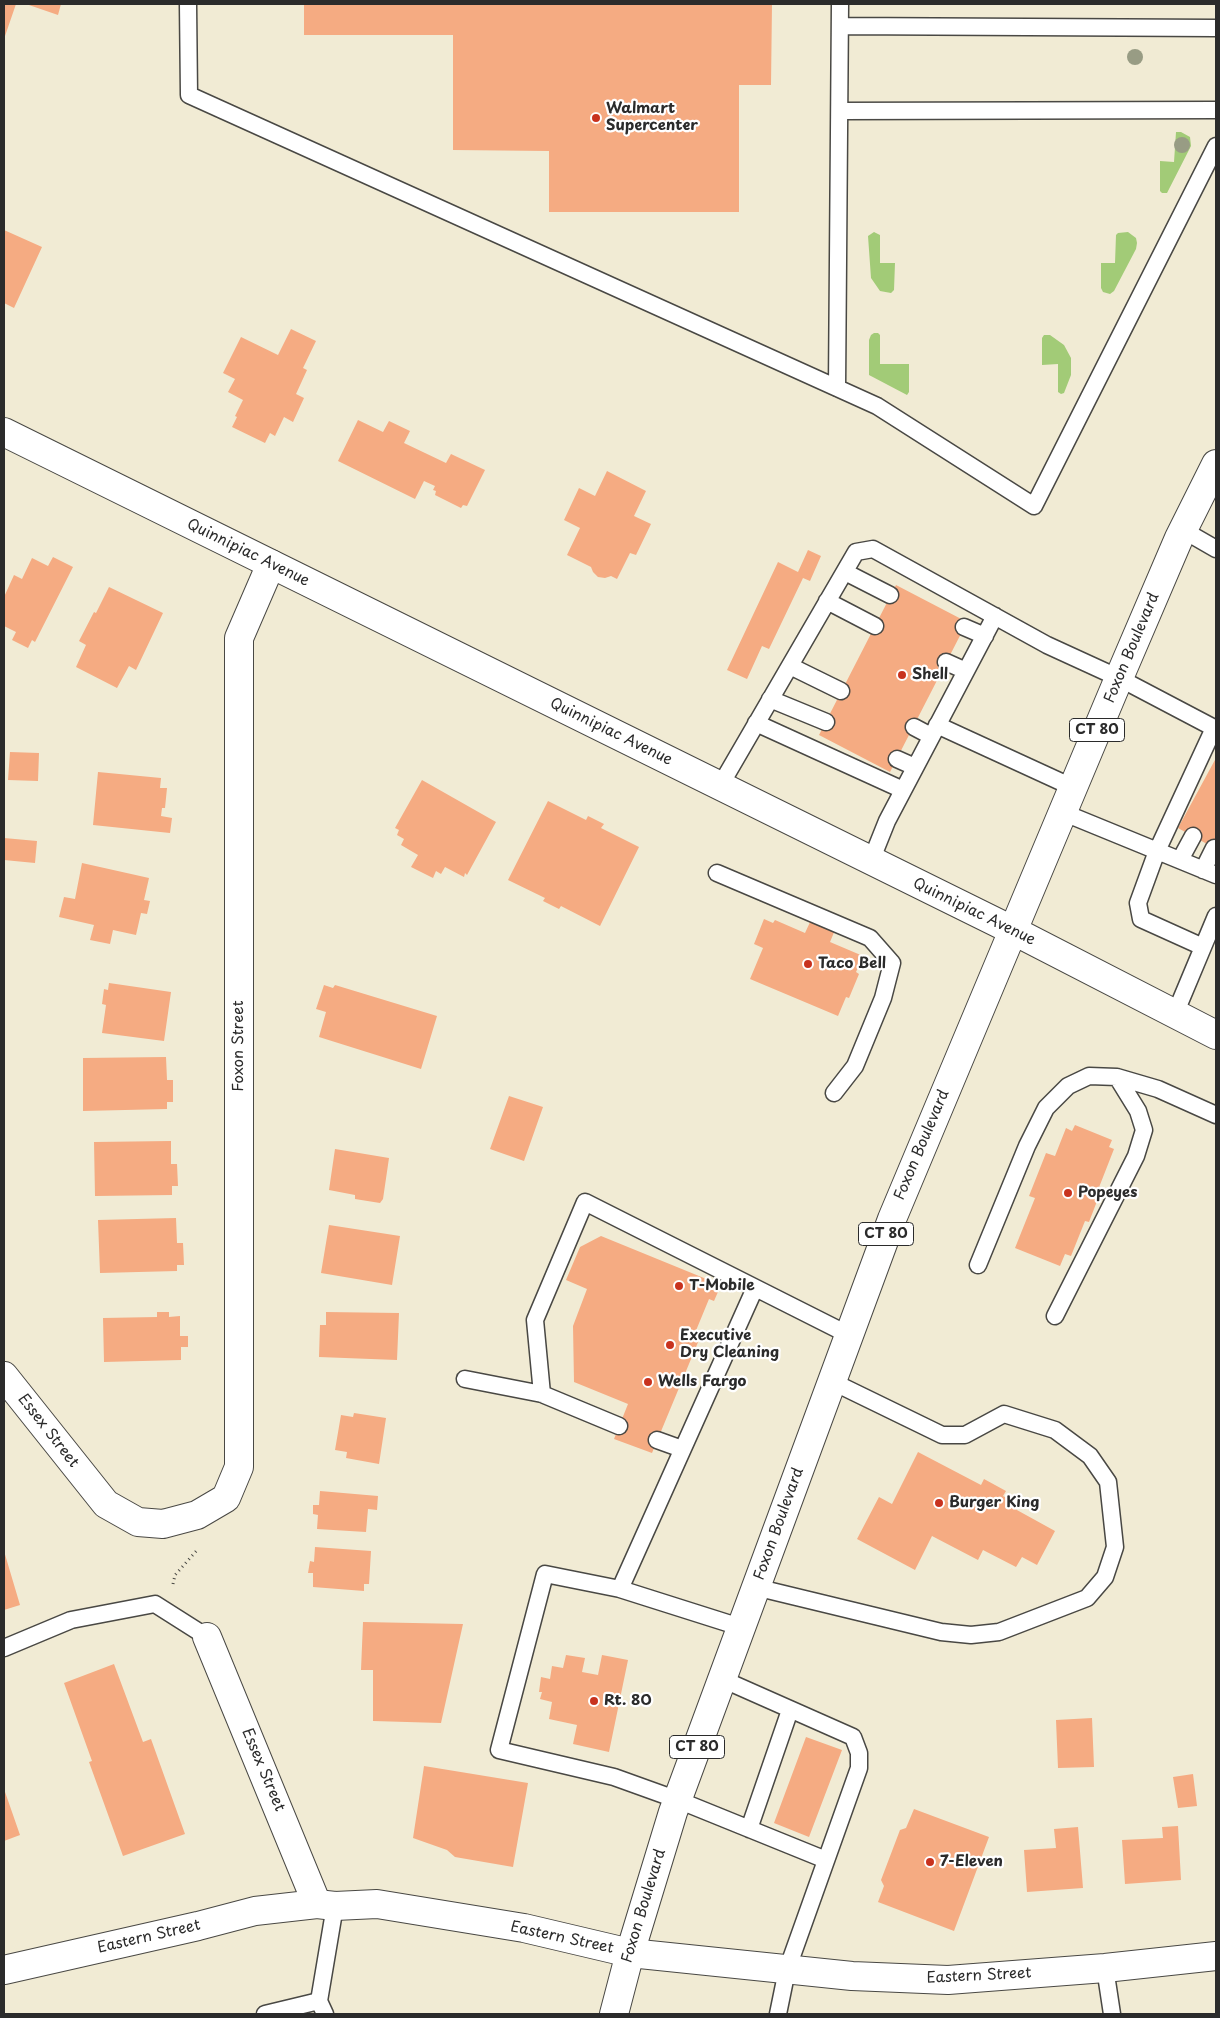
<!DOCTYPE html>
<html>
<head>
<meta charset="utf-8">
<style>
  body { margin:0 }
  #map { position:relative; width:1220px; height:2018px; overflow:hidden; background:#f1ebd4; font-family:"Playpen Sans",sans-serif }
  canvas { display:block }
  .frame { position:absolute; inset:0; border:5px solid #2b2b2b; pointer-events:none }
</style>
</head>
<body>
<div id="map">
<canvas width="1220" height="2018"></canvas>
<div class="frame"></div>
</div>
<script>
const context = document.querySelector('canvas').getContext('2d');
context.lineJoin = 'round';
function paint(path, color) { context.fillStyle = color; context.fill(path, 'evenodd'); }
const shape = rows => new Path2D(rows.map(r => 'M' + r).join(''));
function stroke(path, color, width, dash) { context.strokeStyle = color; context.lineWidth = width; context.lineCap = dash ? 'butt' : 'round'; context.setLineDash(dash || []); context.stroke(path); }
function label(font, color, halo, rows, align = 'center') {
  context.font = font + ' "Playpen Sans",sans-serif'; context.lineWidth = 4.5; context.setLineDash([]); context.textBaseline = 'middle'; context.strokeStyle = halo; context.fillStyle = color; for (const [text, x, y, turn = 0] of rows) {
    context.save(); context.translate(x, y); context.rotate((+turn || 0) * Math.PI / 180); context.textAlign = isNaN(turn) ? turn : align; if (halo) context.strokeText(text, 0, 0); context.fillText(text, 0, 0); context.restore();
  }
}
paint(shape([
  [1176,132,1181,132,1190,137,1191,146,1167,193,1162,193,1160,191,1160,161,1174,162],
  [874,232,880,235,880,263,895,263,894,290,891,293,880,291,871,278,868,236],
  [1128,232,1136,238,1137,243,1136,249,1114,291,1110,294,1103,292,1101,288,1101,263,1115,263,1116,235,1118,233],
  [874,333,878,333,880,335,880,364,909,364,909,392,907,395,869,375,869,340,871,335],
  [1044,335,1050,335,1064,345,1071,358,1071,375,1064,393,1061,394,1058,392,1058,364,1042,365,1042,338]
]), '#a2cb77');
paint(shape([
  [4,4,16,4,4,39],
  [26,4,61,4,58,15],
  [304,4,772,4,771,85,739,85,739,212,549,212,549,151,453,150,453,35,304,35],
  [4,230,42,247,14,308,4,303],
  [291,329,316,341,303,368,307,370,296,394,304,398,293,422,284,417,275,436,270,433,265,443,232,427,237,417,235,416,243,400,228,392,235,379,223,373,241,337,278,355],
  [358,420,383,432,389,421,410,431,404,443,446,463,451,454,485,470,467,506,463,505,461,508,435,495,436,491,433,490,435,486,424,481,415,499,338,461],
  [607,471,646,491,634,516,651,524,636,555,630,553,617,579,611,576,605,578,598,577,593,572,591,567,567,555,580,528,564,520,579,488,595,496],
  [808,550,821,556,810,581,803,578,769,649,762,646,747,679,727,670,778,562,798,572],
  [53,557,73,567,35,642,32,640,28,648,12,640,16,632,4,626,4,597,14,575,22,579,32,558,48,566],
  [896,585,967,622,890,772,819,735],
  [109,587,163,613,136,670,129,666,117,688,76,667,86,645,79,641,94,612,96,613],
  [10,752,39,753,38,781,8,780],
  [1216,758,1216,849,1178,828],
  [98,772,161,778,160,788,167,788,165,808,162,808,161,816,172,818,170,833,93,825],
  [422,780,496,822,467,875,465,873,464,877,445,867,441,874,436,871,433,878,411,867,418,855,401,845,404,839,397,835,399,830,395,828],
  [548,801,586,820,588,816,604,824,601,828,639,847,600,926,561,906,559,909,543,901,545,898,508,880],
  [4,838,37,841,35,863,4,860],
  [82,863,149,878,144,900,150,901,147,914,141,913,136,935,113,930,110,944,90,940,94,925,59,917,64,897,75,899],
  [764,919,773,923,775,920,805,933,811,920,835,930,830,942,863,956,856,972,859,974,849,998,846,997,838,1016,750,979,763,948,754,944],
  [109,983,171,992,164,1041,102,1033,106,1005,102,1004,104,989,108,990],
  [324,985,333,988,335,985,437,1016,421,1069,319,1037,326,1012,316,1009],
  [166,1057,167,1080,173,1080,173,1102,167,1102,167,1109,83,1111,83,1058],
  [509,1096,543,1107,524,1161,490,1149],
  [1075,1125,1112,1140,1109,1147,1114,1149,1096,1195,1099,1196,1089,1222,1085,1221,1071,1256,1065,1254,1060,1266,1015,1248,1035,1198,1029,1196,1046,1153,1055,1156,1066,1128,1072,1131],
  [171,1141,171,1164,177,1164,178,1186,172,1186,172,1195,95,1196,94,1142],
  [335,1149,389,1158,383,1199,380,1203,355,1199,355,1195,329,1190],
  [176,1218,177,1243,183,1243,184,1265,177,1265,177,1271,100,1273,98,1220],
  [329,1225,400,1236,392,1285,321,1273],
  [601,1236,721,1285,714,1301,709,1299,695,1333,701,1335,652,1453,614,1439,628,1404,574,1382,573,1326,587,1289,566,1280,580,1247],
  [157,1312,169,1312,169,1317,180,1316,180,1336,188,1336,188,1347,181,1347,181,1360,104,1362,103,1318,157,1317],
  [326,1312,399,1313,397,1360,319,1357,320,1325,326,1325],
  [354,1413,386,1418,379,1464,346,1458,347,1452,335,1450,341,1415,353,1417],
  [918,1452,981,1485,984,1479,1006,1491,1003,1496,1009,1499,1006,1504,1055,1531,1037,1565,1022,1557,1016,1567,983,1550,978,1560,932,1536,915,1570,857,1539,879,1497,892,1504],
  [320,1491,378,1496,377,1510,368,1509,366,1532,317,1529,318,1515,313,1514,313,1505,319,1505],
  [315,1547,371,1551,369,1584,364,1584,364,1591,313,1587,313,1573,308,1573,310,1561,314,1562],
  [4,1551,20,1605,4,1610],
  [363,1622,463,1624,441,1723,373,1721,373,1670,361,1670],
  [566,1655,585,1658,582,1672,598,1675,602,1655,628,1660,609,1752,573,1744,577,1725,549,1719,552,1702,540,1699,542,1692,539,1692,541,1677,550,1679,552,1666,563,1668],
  [114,1664,143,1742,151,1739,185,1834,123,1856,89,1762,92,1761,64,1683],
  [1092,1718,1094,1767,1058,1768,1056,1720],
  [806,1737,842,1750,809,1837,774,1823],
  [424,1766,528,1783,513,1867,455,1857,447,1850,413,1838],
  [1193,1774,1197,1806,1178,1808,1173,1777],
  [4,1789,20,1835,4,1841],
  [914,1809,989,1837,954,1931,878,1902,884,1886,881,1880,900,1830,906,1828],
  [1178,1826,1181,1880,1125,1884,1122,1840,1163,1838,1162,1827],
  [1078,1827,1083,1888,1027,1892,1024,1850,1056,1848,1054,1829]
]), '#f5ab82');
const service = shape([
  [188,4,189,95,877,406,1034,506,1216,146],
  [840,26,1216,28],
  [840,111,1216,110],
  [837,388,840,4],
  [1183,530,1216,549],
  [845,572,890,595],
  [827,601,875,626],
  [964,627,985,636],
  [946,662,966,671],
  [790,666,841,691],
  [770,699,826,722],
  [756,723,903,790],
  [937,725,1072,787],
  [914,727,931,736],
  [897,759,915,767],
  [720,786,856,552,873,549,1047,645,1119,678,1216,729],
  [1062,812,1216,875],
  [1180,860,1193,836],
  [871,861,887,821,995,616],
  [1203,870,1214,848],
  [717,873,870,938,892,963,883,998,855,1066,834,1093],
  [1203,947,1141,919,1138,903,1157,851,1214,728],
  [1175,1014,1216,916],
  [978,1265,1027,1146,1046,1108,1068,1086,1089,1076,1117,1077,1158,1089,1216,1115],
  [1055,1316,1136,1156,1144,1130,1138,1111,1117,1077],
  [465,1379,542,1394,619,1426],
  [542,1394,535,1320,585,1202,849,1335],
  [657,1440,682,1449],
  [755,1587,941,1632,971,1635,999,1632,1087,1598,1105,1577,1115,1547,1108,1482,1090,1456,1055,1430,1004,1414,965,1435,942,1435,831,1381],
  [620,1589,545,1574,499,1750,614,1777,678,1800,826,1860],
  [740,1627,620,1589,755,1288],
  [4,1648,71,1620,155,1604,207,1637],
  [722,1679,853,1737,859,1753,859,1768,787,1970,778,2014],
  [749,1829,790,1710],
  [1105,1968,1112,2014],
  [319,2001,335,1906],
  [265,2014,319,2001,325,2014]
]);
const minor = shape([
  [4,1376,106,1504,138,1522,163,1524,197,1515,226,1498,239,1467,239,638,271,564],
  [207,1637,317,1904],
  [630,1953,852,1976,948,1980,1105,1968,1216,1956]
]);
const tertiary = shape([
  [4,1970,198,1926,255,1911,317,1904,335,1906,377,1904,524,1928,630,1953]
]);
const secondary = shape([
  [4,432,1012,930,1216,1035]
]);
const primary = shape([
  [614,2014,630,1953,673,1812,892,1219,1119,678,1179,538,1216,464]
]);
stroke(service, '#494844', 19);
stroke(minor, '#494844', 30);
stroke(tertiary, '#494844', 30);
stroke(secondary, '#494844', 30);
stroke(primary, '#494844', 30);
stroke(shape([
  [173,1584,175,1575,198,1549]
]), '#494844', 3, [1, 4]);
stroke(service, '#fff', 16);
stroke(minor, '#fff', 28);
stroke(tertiary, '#fff', 28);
stroke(secondary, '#fff', 28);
stroke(primary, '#fff', 28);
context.fillStyle = '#989c84';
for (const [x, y] of [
  [1135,57],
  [1182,145]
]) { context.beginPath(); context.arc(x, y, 8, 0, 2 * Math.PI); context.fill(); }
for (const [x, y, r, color] of [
  [596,118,5,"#c8321e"],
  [902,675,5,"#c8321e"],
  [808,964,5,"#c8321e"],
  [1068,1193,5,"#c8321e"],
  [679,1286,5,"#c8321e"],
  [670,1345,5,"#c8321e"],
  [648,1382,5,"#c8321e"],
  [939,1503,5,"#c8321e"],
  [594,1701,5,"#c8321e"],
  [930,1862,5,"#c8321e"]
]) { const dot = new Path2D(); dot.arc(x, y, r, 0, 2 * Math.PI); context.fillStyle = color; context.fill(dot); stroke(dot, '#fff', 2); }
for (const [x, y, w] of [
  [1097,730,55],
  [886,1234,55],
  [697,1747,55]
]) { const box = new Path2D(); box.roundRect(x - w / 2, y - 11.5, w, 23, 4); context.fillStyle = '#fff'; context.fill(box); stroke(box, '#2b2b2b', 1); }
label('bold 14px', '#2b2b2b', null, [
  ["CT 80",1097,730],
  ["CT 80",886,1234],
  ["CT 80",697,1747]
]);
label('bold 15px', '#2b2b2b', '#fff', [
  ["Walmart",606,109],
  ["Supercenter",606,126],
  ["Shell",912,675],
  ["Taco Bell",818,964],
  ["Popeyes",1078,1193],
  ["T-Mobile",689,1286],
  ["Executive",680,1336],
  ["Dry Cleaning",680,1353],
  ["Wells Fargo",658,1382],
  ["Burger King",949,1503],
  ["Rt. 80",604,1701],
  ["7-Eleven",940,1862]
], 'left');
label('15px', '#2b2b2b', '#fff', [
  ["Quinnipiac Avenue",248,553,26],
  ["Foxon Boulevard",1132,648,-67],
  ["Quinnipiac Avenue",611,732,26],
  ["Quinnipiac Avenue",974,912,26],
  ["Foxon Street",239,1046,-90],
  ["Foxon Boulevard",922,1145,-67],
  ["Essex Street",48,1431,52],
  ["Foxon Boulevard",779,1524,-70],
  ["Essex Street",263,1770,67],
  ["Foxon Boulevard",644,1906,-73],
  ["Eastern Street",149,1937,-13],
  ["Eastern Street",562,1938,12],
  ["Eastern Street",979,1976,-3]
]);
</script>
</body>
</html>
